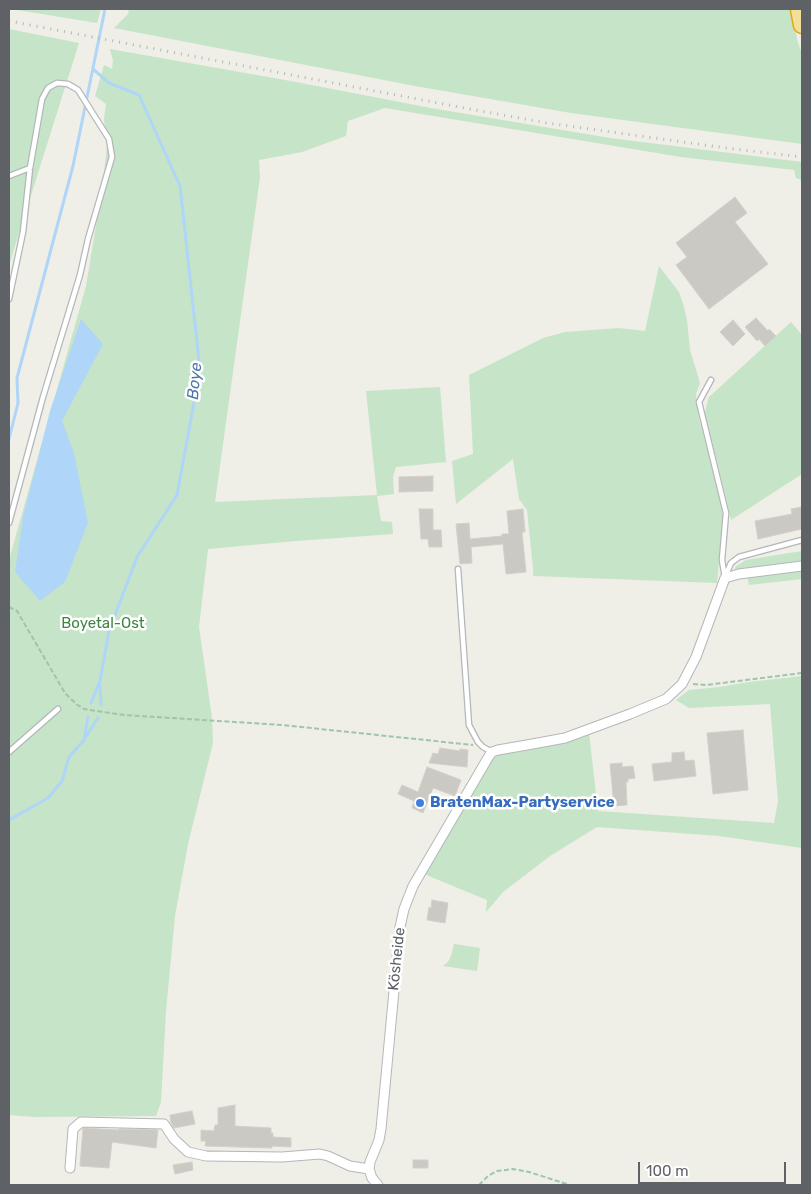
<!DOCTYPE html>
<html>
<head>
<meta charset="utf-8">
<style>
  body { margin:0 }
  #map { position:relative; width:811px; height:1194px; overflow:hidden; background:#efeee7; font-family:Rubik,sans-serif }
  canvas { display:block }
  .frame { position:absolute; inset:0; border:10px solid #5e6266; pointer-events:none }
  .scale { position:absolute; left:638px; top:1162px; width:148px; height:22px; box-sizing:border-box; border:2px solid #5e6266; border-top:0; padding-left:6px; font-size:15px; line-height:18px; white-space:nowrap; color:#5e6266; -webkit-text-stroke:4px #fff; paint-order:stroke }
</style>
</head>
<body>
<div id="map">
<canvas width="811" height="1194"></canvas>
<div class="frame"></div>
<div class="scale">100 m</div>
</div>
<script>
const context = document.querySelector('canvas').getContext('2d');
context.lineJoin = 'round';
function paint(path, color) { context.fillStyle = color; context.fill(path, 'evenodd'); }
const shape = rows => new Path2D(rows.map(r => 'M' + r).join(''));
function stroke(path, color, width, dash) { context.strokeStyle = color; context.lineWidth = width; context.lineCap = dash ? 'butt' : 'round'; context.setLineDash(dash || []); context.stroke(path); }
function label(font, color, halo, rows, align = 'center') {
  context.font = font + ' Rubik,sans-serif'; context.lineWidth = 5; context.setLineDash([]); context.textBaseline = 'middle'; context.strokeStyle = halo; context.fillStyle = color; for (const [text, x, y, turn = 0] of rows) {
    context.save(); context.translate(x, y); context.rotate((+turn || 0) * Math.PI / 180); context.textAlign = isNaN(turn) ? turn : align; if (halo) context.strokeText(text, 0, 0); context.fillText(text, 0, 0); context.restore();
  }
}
paint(shape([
  [11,9,101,9,97,23],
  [129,9,791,9,798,43,802,54,802,144,571,113,415,86,114,28,128,14],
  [9,29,79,43,9,265],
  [110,49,296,82,431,108,610,138,802,162,802,180,796,178,794,170,681,157,385,108,348,121,346,136,302,152,259,160,260,177,215,502,377,495,366,391,440,387,446,462,396,467,393,477,394,494,377,496,381,521,392,522,393,534,296,541,208,549,199,627,212,718,213,743,188,844,175,916,166,1011,161,1102,156,1116,34,1117,9,1115,9,560,86,286,103,183,107,145,104,119,106,104,95,96,104,65,112,69,113,61],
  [659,266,679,292,684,307,687,320,690,350,700,383,696,394,698,414,717,487,723,516,717,583,533,576,533,568,527,510,519,499,513,459,456,504,452,461,473,454,469,375,543,338,565,332,619,328,645,331],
  [791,322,802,335,802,474,731,520,725,493,705,413,706,407,709,397],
  [802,551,802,579,749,585,746,571,738,572,735,569,735,567,746,560],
  [802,676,802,848,719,836,597,827,550,856,503,892,486,912,487,900,424,874,491,761,495,756,507,752,533,749,565,742,589,733,598,811,774,823,778,801,770,704,689,708,676,700,689,690,719,687,749,682],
  [454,944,480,948,477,971,443,966,448,962,451,956]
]), '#c6e4c7');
paint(shape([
  [81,319,103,344,62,421,74,453,88,523,65,582,40,601,15,572,23,517,50,411]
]), '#afd6f8');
stroke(shape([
  [9,439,18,403,17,378,73,166,105,9],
  [100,685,101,705],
  [91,703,100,681,109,631,137,557,177,495,200,370,180,186,139,95,109,83,93,69],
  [85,738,98,718],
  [9,820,48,798,62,781,69,757,84,740,88,717]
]), '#afd6f8', 3);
const building = shape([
  [735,197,747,213,735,222,768,264,709,309,676,265,687,257,676,243,735,197],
  [756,318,768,331,769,329,776,336,765,346,759,339,757,341,745,327,756,318],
  [733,320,745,334,733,346,720,332,733,320],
  [433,476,433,491,399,492,399,477,433,476],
  [802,507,802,529,758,539,755,521,792,514,791,509,802,507],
  [419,509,433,509,433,530,441,530,442,547,429,547,428,539,421,539,419,509],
  [523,509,525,532,522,532,526,572,506,574,503,544,471,547,472,563,460,564,456,524,469,523,470,539,502,536,502,534,509,534,507,511,523,509],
  [743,730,748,790,713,794,707,733,743,730],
  [440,748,460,751,460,749,468,750,467,767,429,763,433,753,438,754,440,748],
  [684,752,685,761,694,760,696,776,654,781,652,764,672,762,672,753,684,752],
  [622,763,622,767,633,766,635,778,628,779,628,782,626,782,627,805,614,806,610,764,622,763],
  [427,767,461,780,455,796,433,788,423,813,412,808,414,801,398,794,402,785,418,792,427,767],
  [432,900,448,903,445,923,427,920,429,907,431,908,432,900],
  [235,1105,235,1126,271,1128,271,1133,273,1133,273,1137,291,1138,291,1147,272,1146,272,1148,205,1146,206,1141,201,1141,201,1130,214,1131,215,1125,218,1125,218,1108,235,1105],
  [192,1111,195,1124,174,1128,171,1123,170,1115,192,1111],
  [83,1128,119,1130,119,1129,158,1130,156,1148,112,1142,109,1168,80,1166,83,1128],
  [413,1160,428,1160,428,1168,413,1168,413,1160],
  [192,1162,193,1170,175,1174,173,1165,192,1162]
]);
paint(building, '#cbc9c4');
stroke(building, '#d4d0c6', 1);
const service = shape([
  [9,176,30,168],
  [9,299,23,232,30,168,42,99,48,88,57,83,68,84,78,90,109,139,112,157,88,239,80,275,43,397,9,523],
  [711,380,699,402,726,513,722,560,725,578],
  [458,569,469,725,478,742,483,747,492,752],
  [725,577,731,563,739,557,802,540],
  [9,752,58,709]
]);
const minor = shape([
  [70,1168,73,1129,81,1122,164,1124,174,1139,188,1152,206,1156,282,1157,320,1154,328,1156,350,1166,369,1169],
  [378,1185,372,1178,369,1169,370,1162,379,1140,381,1129,400,927,404,909,413,886,489,756,492,752,498,750,527,745,565,738,630,714,666,699,682,684,696,657,725,578,739,574,802,566]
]);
const motorway = shape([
  [799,9,802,25]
]);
stroke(service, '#b4b7ba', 7);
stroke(minor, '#b4b7ba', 11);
stroke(motorway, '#e2a715', 19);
stroke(shape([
  [9,607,17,611,65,693,76,704,84,709,124,715,282,725,473,745],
  [693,684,706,685,802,673],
  [479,1185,488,1176,497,1171,513,1169,529,1172,570,1185]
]), '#9fc5ac', 2, [5, 2.5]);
stroke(service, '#fff', 4.5);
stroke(minor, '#fff', 9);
stroke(motorway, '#f4df9a', 16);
stroke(shape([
  [9,21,459,107,547,123,726,148,802,157]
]), '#b5b6b6', 3, [1, 6]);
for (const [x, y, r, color] of [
  [420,803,5,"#3f7fe0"]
]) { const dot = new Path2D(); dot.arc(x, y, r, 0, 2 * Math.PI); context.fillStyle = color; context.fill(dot); stroke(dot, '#fff', 2); }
label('15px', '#3e8544', '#fff', [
  ["Boyetal-Ost",103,624]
]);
label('bold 15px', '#366cbe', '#fff', [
  ["BratenMax-Partyservice",430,803]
], 'left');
label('15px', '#5e6266', '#fff', [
  ["Kösheide",397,959,-84]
]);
label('italic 16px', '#4c77a9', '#fff', [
  ["Boye",195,381,-84]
]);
</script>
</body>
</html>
